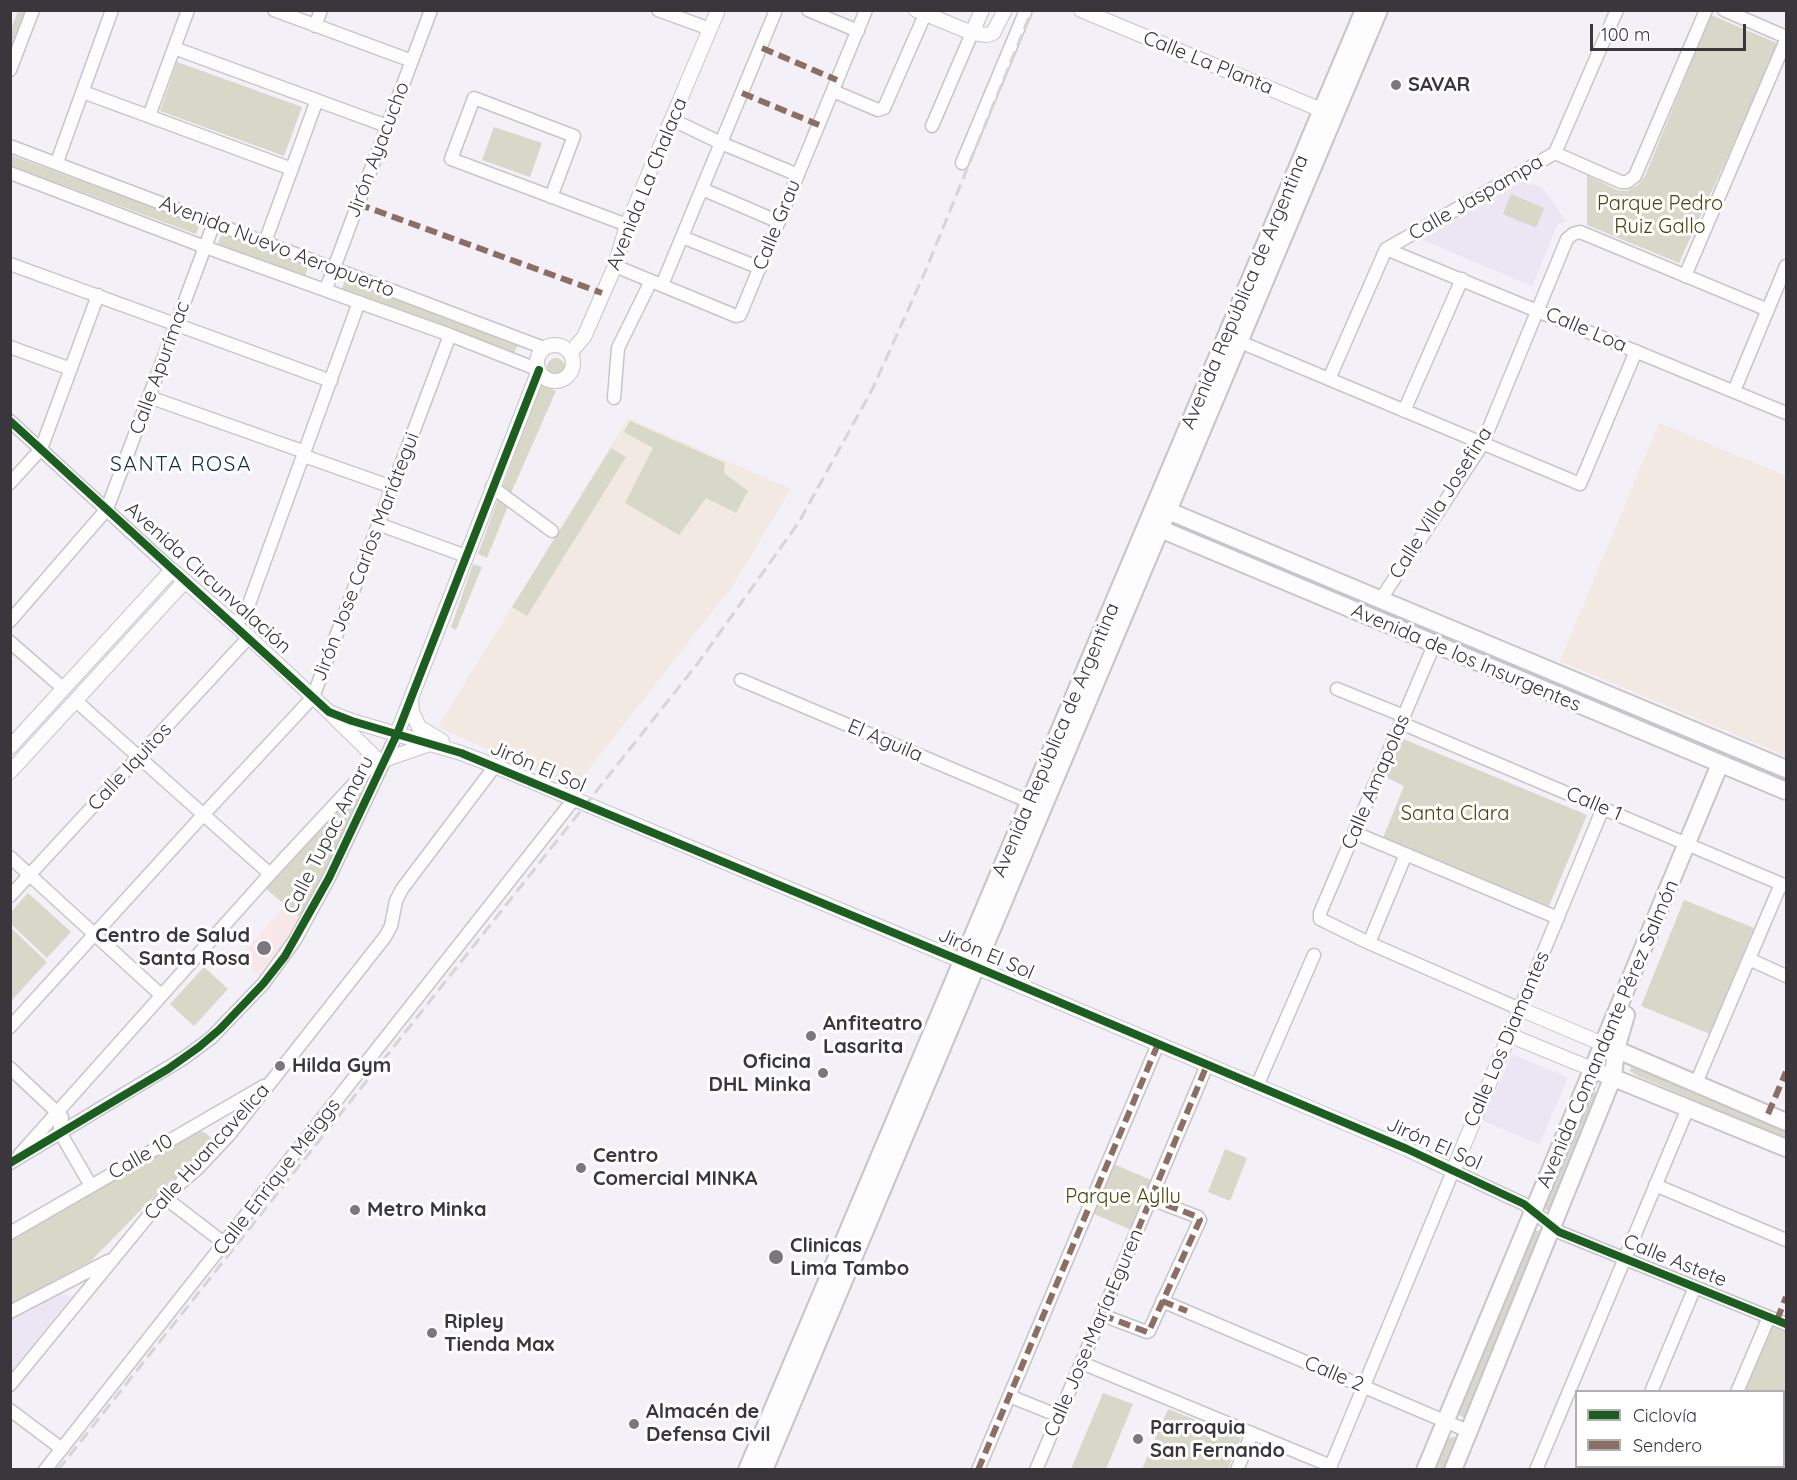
<!DOCTYPE html>
<html>
<head>
<meta charset="utf-8">
<style>
  body { margin:0 }
  #map { position:relative; width:1797px; height:1480px; overflow:hidden; background:#f3f0f7; font-family:Quicksand,sans-serif }
  canvas { display:block }
  .frame { position:absolute; inset:0; border:12px solid #39373c; pointer-events:none }
  .legend { position:absolute; left:1575px; top:1390px; width:210px; height:78px; box-sizing:border-box; background:#fff; border:2px solid #b0afb1; margin:0; padding:8px 10px; list-style:none; font-size:18px; color:#39373c }
  .legend li { display:flex; align-items:center; gap:12px; height:30px }
  .legend b { width:30px; border:2px solid #b0afb1 }
  .scale { position:absolute; left:1590px; top:24px; width:156px; height:27px; box-sizing:border-box; border:3px solid #39373c; border-top:0; padding-left:8px; font-size:18px; line-height:21px; white-space:nowrap; color:#39373c; -webkit-text-stroke:4px #fff; paint-order:stroke }
</style>
</head>
<body>
<div id="map">
<canvas width="1797" height="1480"></canvas>
<div class="frame"></div>
<ul class="legend">
<li><b style="height:8px;background:#1b5e20"></b>Ciclovía</li>
<li><b style="height:8px;background:#8d6e63"></b>Sendero</li>
</ul>
<div class="scale">100 m</div>
</div>
<script>
const context = document.querySelector('canvas').getContext('2d');
context.lineJoin = 'round';
function paint(path, color) { context.fillStyle = color; context.fill(path, 'evenodd'); }
const shape = rows => new Path2D(rows.map(r => 'M' + r).join(''));
function stroke(path, color, width, dash) { context.strokeStyle = color; context.lineWidth = width; context.lineCap = dash ? 'butt' : 'round'; context.setLineDash(dash || []); context.stroke(path); }
function label(font, color, halo, rows, align = 'center') {
  context.font = font + ' Quicksand,sans-serif'; context.lineWidth = 6; context.setLineDash([]); context.textBaseline = 'middle'; context.strokeStyle = halo; context.fillStyle = color; for (const [text, x, y, turn = 0] of rows) {
    context.save(); context.translate(x, y); context.rotate((+turn || 0) * Math.PI / 180); context.textAlign = isNaN(turn) ? turn : align; if (halo) context.strokeText(text, 0, 0); context.fillText(text, 0, 0); context.restore();
  }
}
paint(shape([
  [1520,180,1544,189,1566,221,1557,225,1532,286,1418,238],
  [1512,1054,1568,1078,1539,1144,1483,1121],
  [57,1292,72,1297,11,1371,11,1319]
]), '#ece5f3');
paint(shape([
  [628,418,791,489,734,584,574,788,438,727],
  [1659,423,1786,476,1786,756,1560,661]
]), '#f2e9e2');
paint(shape([
  [286,905,301,918,288,937,258,975,239,958]
]), '#f7e7e9');
paint(shape([
  [18,11,26,11,11,54,10,32],
  [1711,15,1779,44,1679,263,1587,225,1587,175,1617,190,1627,191,1638,185,1645,176],
  [177,62,302,107,284,156,160,111],
  [494,127,542,143,530,177,482,160],
  [10,155,200,224,196,234,11,166],
  [1511,194,1544,208,1536,228,1503,214],
  [222,232,309,264,305,276,218,244],
  [346,278,519,341,514,354,341,291],
  '547 367a9 9 0 1 1 18 0a9 9 0 1 1-18 0Z',
  [540,383,556,391,511,493,503,486],
  [630,421,725,463,724,473,748,491,736,513,706,498,679,535,625,503,653,448,624,432],
  [611,448,626,457,527,616,512,607],
  [498,499,508,506,487,558,478,554],
  [1201,531,1383,608,1380,613,1197,538],
  [473,564,482,567,456,630,451,627],
  [1386,608,1786,775,1786,784,1383,615],
  [1401,738,1587,815,1549,906,1383,838,1404,786,1385,777],
  [357,787,362,794,301,918,265,888],
  [28,893,71,932,47,958,11,924,11,912],
  [1684,900,1754,928,1710,1034,1641,1006],
  [11,928,47,962,11,1001,10,1001],
  [204,967,228,989,194,1026,170,1004],
  [1631,1067,1786,1124,1786,1139,1638,1076,1630,1071],
  [1588,1090,1603,1095,1553,1213,1540,1207],
  [197,1130,206,1133,212,1139,212,1144,208,1151,163,1187,91,1261,11,1304,10,1239],
  [1225,1149,1247,1158,1230,1201,1208,1192],
  [1114,1164,1153,1181,1131,1230,1092,1213],
  [1542,1230,1546,1236,1472,1416,1465,1418,1459,1415,1459,1407,1529,1237,1535,1231],
  [1772,1326,1786,1332,1786,1453,1784,1451,1784,1392,1745,1391],
  [1103,1393,1133,1404,1106,1469,1071,1469],
  [1168,1409,1241,1438,1228,1469,1142,1469],
  [1452,1437,1457,1437,1460,1445,1450,1469,1433,1470,1445,1441]
]), '#d7d8c7');
const minor = shape([
  [274,10,412,61],
  [658,10,710,29],
  [808,10,858,31],
  [1724,10,1786,37],
  [315,26,321,10],
  [174,48,387,126],
  [10,70,33,10],
  [833,91,878,110,884,108,927,10],
  [83,92,292,169],
  [149,116,188,10],
  [673,120,721,143,798,175],
  [932,126,972,33],
  [10,146,544,348],
  [1555,153,1621,182,1627,182,1635,176,1706,10],
  [57,162,112,10],
  [962,163,1026,10],
  [10,173,205,247,450,335,539,370],
  [702,189,779,222],
  [551,197,574,136,474,98,451,159,627,225],
  [682,237,760,268],
  [265,242,317,100],
  [1386,249,1786,413],
  [10,264,331,381],
  [615,266,736,316,740,315,866,10],
  [1685,276,1786,40],
  [662,285,776,10],
  [326,289,431,10],
  [1233,339,1580,484,1636,351],
  [10,347,71,369],
  [1329,379,1386,249,1555,153,1617,10],
  [1734,391,1786,266],
  [149,397,305,452],
  [614,398,618,348,651,281],
  [1404,411,1462,279],
  [10,421,172,570],
  [304,456,392,487],
  [10,483,41,449,98,295],
  [492,487,552,531],
  [378,524,466,556],
  [1381,599,1482,445,1567,239,1573,234,1580,232,1768,310],
  [10,621,107,509,214,223],
  [236,626,249,604,359,302],
  [10,642,64,689],
  [1434,645,1320,913,1320,919,1369,943,1520,1009,1603,808],
  [741,680,1030,802],
  [1337,689,1404,716],
  [76,701,270,874],
  [1401,723,1786,886],
  [1355,833,1558,918],
  [10,857,161,995],
  [10,896,249,637],
  [1369,943,1406,854],
  [1749,959,1786,976],
  [10,1027,204,814,313,697,450,335],
  [10,1068,62,1117,60,1127,61,1134,91,1186],
  [1696,1083,1781,884],
  [1257,1086,1314,955],
  [20,1154,270,874,377,759],
  [10,1163,184,1058,211,1038,263,984,295,940,329,878,397,734],
  [1655,1185,1786,1240],
  [164,1197,224,1243],
  [10,1233,264,1086],
  [1162,1301,1468,1431],
  [10,1312,108,1261],
  [1102,1315,1147,1332,1149,1331,1200,1220,1198,1217,1151,1199],
  [1082,1363,1331,1466],
  [10,1385,164,1197,197,1169,229,1135,278,1073,385,937,391,926,396,901,402,889,495,766],
  [1651,1392,1695,1287],
  [1737,1392,1769,1317],
  [1009,1396,1059,1416],
  [10,1410,62,1449],
  [1637,1466,1644,1470],
  [45,1470,574,799],
  [978,1470,1158,1044],
  [1036,1470,1207,1065],
  [1237,1470,1252,1433],
  [1329,1470,1453,1171,1524,1204,1559,1232,1786,1324],
  [1536,1470,1688,1108],
  [1619,1470,1620,1466]
]);
const tertiary = shape([
  [916,10,972,33,987,35,993,33,1005,10],
  [1081,10,1331,114],
  [972,33,982,10],
  '537 363a18 18 0 1 1 36 0a18 18 0 1 1-36 0Z',
  [570,353,584,337,615,266,627,225,718,10],
  [411,700,412,712,419,727,442,741],
  [333,716,377,759,381,761,430,744],
  [397,734,539,370],
  [10,747,172,570,249,637,329,712,352,721,461,753,495,766,976,967,1407,1149,1453,1171,1520,1009,1603,1044],
  [10,772,185,581],
  [1509,1035,1592,1069]
]);
const secondary = shape([
  [1159,507,1786,769],
  [1151,525,1786,791],
  [1608,1046,1786,1122],
  [1604,1074,1786,1148],
  [747,1470,1364,10],
  [764,1470,1379,10],
  [1425,1470,1720,764],
  [1453,1470,1613,1077,1616,1049,1626,1015]
]);
stroke(minor, '#c7c5ca', 15);
stroke(tertiary, '#c7c5ca', 16);
stroke(secondary, '#c7c5ca', 20);
stroke(minor, '#fdfdfe', 12);
stroke(tertiary, '#fdfdfe', 14);
stroke(secondary, '#fdfdfe', 16);
stroke(shape([
  [58,1470,698,663,799,522,873,388,925,272,1032,10]
]), '#d5d5d7', 3, [12, 6]);
stroke(shape([
  [762,48,837,80],
  [742,93,819,125],
  [358,204,602,293],
  [1768,1114,1786,1072],
  [1162,1301,1187,1311],
  [1102,1315,1147,1332,1149,1331,1200,1220,1198,1217,1151,1199],
  [1777,1320,1786,1297],
  [1082,1363,1207,1065],
  [1784,1457,1786,1458],
  [978,1470,1158,1044]
]), '#8d6e63', 6, [12, 6]);
stroke(shape([
  [10,421,329,712,352,721,461,753,976,967,1407,1149,1524,1204,1559,1232,1786,1324],
  [10,1163,168,1069,199,1047,220,1029,263,984,285,956,329,878,397,734,539,370]
]), '#1b5e20', 8);
for (const [x, y, r, color] of [
  [1396,85,6,"#7a787d"],
  [264,948,8,"#7a787d"],
  [811,1036,6,"#7a787d"],
  [280,1066,6,"#7a787d"],
  [823,1073,6,"#7a787d"],
  [581,1168,6,"#7a787d"],
  [355,1210,6,"#7a787d"],
  [776,1257,8,"#7a787d"],
  [432,1333,6,"#7a787d"],
  [634,1424,6,"#7a787d"],
  [1138,1439,6,"#7a787d"]
]) { const dot = new Path2D(); dot.arc(x, y, r, 0, 2 * Math.PI); context.fillStyle = color; context.fill(dot); stroke(dot, '#fff', 2); }
label('20px', '#39373c', '#fff', [
  ["Calle La Planta",1208,63,22],
  ["Jirón Ayacucho",378,150,-69],
  ["Avenida La Chalaca",647,184,-68],
  ["Calle Jaspampa",1476,198,-30],
  ["Calle Grau",777,225,-68],
  ["Avenida Nuevo Aeropuerto",277,247,21],
  ["Avenida República de Argentina",1245,292,-67],
  ["Calle Loa",1586,330,23],
  ["Calle Apurímac",160,368,-70],
  ["Calle Villa Josefina",1441,503,-58],
  ["Jirón Jose Carlos Mariátegui",366,557,-69],
  ["Avenida Circunvalación",208,578,42],
  ["Avenida de los Insurgentes",1466,658,23],
  ["Avenida República de Argentina",1056,740,-67],
  ["El Aguila",885,741,23],
  ["Calle Iquitos",130,767,-47],
  ["Jirón El Sol",538,767,23],
  ["Calle Amapolas",1376,782,-67],
  ["Calle 1",1594,804,23],
  ["Calle Tupac Amaru",329,835,-63],
  ["Jirón El Sol",986,954,23],
  ["Avenida Comandante Pérez Salmón",1608,1034,-67],
  ["Calle Los Diamantes",1507,1039,-67],
  ["Jirón El Sol",1434,1144,24],
  ["Calle Huancavelica",207,1152,-48],
  ["Calle 10",141,1157,-30],
  ["Calle Enrique Meiggs",277,1177,-52],
  ["Calle Astete",1675,1261,22],
  ["Calle Jose María Eguren",1094,1333,-67],
  ["Calle 2",1334,1374,23]
]);
label('bold 20px', '#39373c', '#fff', [
  ["SAVAR",1408,85],
  ["Centro de Salud",250,936,"right"],
  ["Santa Rosa",250,959,"right"],
  ["Anfiteatro",823,1024],
  ["Lasarita",823,1047],
  ["Oficina",811,1062,"right"],
  ["DHL Minka",811,1085,"right"],
  ["Hilda Gym",292,1066],
  ["Centro",593,1156],
  ["Comercial MINKA",593,1179],
  ["Metro Minka",367,1210],
  ["Clinicas",790,1246],
  ["Lima Tambo",790,1269],
  ["Ripley",444,1322],
  ["Tienda Max",444,1345],
  ["Almacén de",646,1412],
  ["Defensa Civil",646,1435],
  ["Parroquia",1150,1428],
  ["San Fernando",1150,1451]
], 'left');
label('20px', '#444808', '#fff', [
  ["Parque Pedro",1660,204],
  ["Ruiz Gallo",1660,227],
  ["Santa Clara",1455,814],
  ["Parque Ayllu",1123,1197]
]);
context.letterSpacing = '1.5px';
label('21px', '#0c2e47', '#fff', [
  ["SANTA ROSA",181,465]
]);
context.letterSpacing = '0px';
</script>
</body>
</html>
